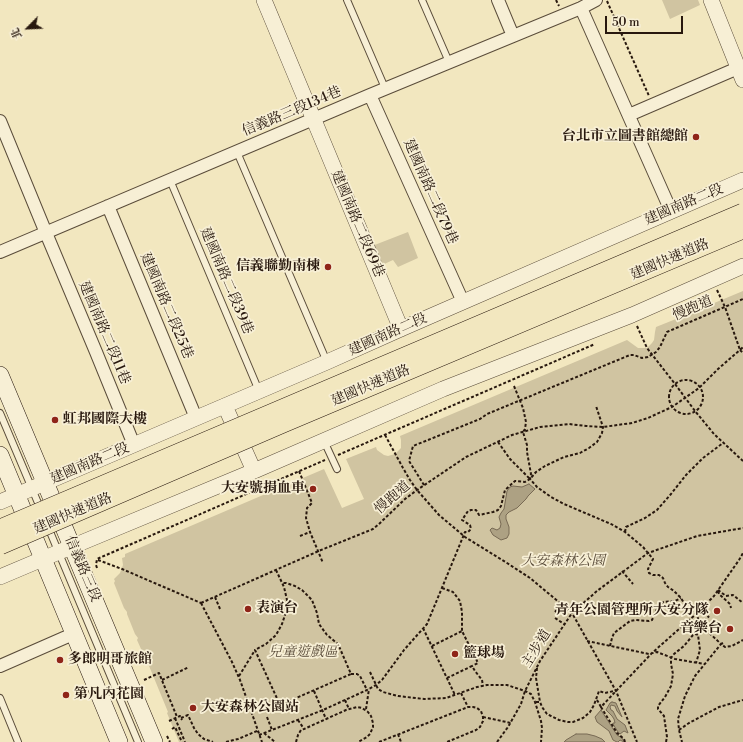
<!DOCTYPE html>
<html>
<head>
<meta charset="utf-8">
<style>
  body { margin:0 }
  #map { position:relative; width:743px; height:742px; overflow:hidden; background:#f2e7bf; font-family:"Libre Bodoni","Noto Serif TC",serif }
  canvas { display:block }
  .north { position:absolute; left:8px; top:8px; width:40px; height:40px; -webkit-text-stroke:3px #f7efd5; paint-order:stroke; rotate:246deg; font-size:11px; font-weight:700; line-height:16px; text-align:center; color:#28180e }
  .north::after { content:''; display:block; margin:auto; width:14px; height:18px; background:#28180e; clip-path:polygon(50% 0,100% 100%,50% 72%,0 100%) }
  .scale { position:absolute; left:605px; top:16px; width:78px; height:18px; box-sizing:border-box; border:2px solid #28180e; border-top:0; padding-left:5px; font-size:12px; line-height:14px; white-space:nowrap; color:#28180e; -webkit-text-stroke:3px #f7efd5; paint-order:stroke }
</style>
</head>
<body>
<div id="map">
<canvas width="743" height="742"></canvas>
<div class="north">北</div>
<div class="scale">50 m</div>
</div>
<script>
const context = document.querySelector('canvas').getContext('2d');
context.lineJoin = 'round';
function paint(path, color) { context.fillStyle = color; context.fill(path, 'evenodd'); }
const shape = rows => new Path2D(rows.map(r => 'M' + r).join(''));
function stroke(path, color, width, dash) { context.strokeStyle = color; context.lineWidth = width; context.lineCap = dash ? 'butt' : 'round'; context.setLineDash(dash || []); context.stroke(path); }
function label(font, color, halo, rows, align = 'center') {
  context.font = font + ' "Libre Bodoni","Noto Serif TC",serif'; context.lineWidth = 3.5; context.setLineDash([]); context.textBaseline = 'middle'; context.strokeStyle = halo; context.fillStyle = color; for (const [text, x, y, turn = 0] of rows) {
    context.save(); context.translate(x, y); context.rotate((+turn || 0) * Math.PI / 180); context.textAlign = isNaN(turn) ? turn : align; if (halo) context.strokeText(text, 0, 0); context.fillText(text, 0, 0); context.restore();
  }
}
paint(shape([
  [662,0,698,0,700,5,670,19],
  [408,232,418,258,398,267,393,260,380,266,372,246],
  [743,291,743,742,179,742,167,713,168,712,147,661,146,660,137,640,138,638,135,634,127,614,127,612,124,608,114,583,115,581,114,579,120,573,123,565,122,558,125,557,125,554,324,469,342,508,364,499,346,459,376,447,377,450,384,455,388,456,395,454,401,448,401,440,400,436,627,340,638,348,647,348,652,343,654,340,655,332,656,327,671,321]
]), '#d0c4a1');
const water = shape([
  [529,484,535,489,528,496,526,499,517,508,509,512,506,515,506,519,509,527,509,534,507,538,501,540,493,535,490,530,492,528,497,530,500,528,501,524,499,517,501,513,504,509,507,491,510,487,513,486,522,487,529,484],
  [612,702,616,703,622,717,617,711,615,706,611,705,610,707,611,710,613,711,617,719,625,725,628,733,624,731,620,734,618,732,613,724,613,723,615,723,614,719,612,716,606,710,610,703,612,702],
  [601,710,617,735,622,738,624,742,620,740,618,742,617,742,613,740,609,731,597,722,595,717,601,710],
  [576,734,587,734,595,736,602,739,605,742,564,742,566,740,576,734]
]);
paint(water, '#ada183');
stroke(water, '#786a54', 1);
const service = shape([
  [347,0,385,88],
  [422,0,449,62],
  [237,152,327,362],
  [170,180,259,391],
  [0,413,41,510],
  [324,441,337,469],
  [48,527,138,742],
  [0,698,18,742]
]);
const minor = shape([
  [498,0,513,36],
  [581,8,671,211],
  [370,95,463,302],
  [629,115,738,68],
  [0,121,46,233,96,352,134,445],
  [108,206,196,418],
  [0,252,370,95,581,8,596,0],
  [0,666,73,634]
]);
const tertiary = shape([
  [264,0,401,329],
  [711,0,743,80],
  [225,406,254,471],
  [0,502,61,476,327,362,401,329,743,180],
  [0,577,59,552,254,471,443,389,632,315,743,266]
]);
const secondary = shape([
  [0,375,154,742],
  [0,455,119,742]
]);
stroke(service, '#5a4c3a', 8);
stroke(minor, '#5a4c3a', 14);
stroke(tertiary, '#5a4c3a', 16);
stroke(secondary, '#28180e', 18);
stroke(shape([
  [556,0,559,6],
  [607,1,649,96],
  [717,290,725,307,740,350,743,347],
  [637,326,647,348,675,384,695,411,714,434,743,461],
  '669 397a17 17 0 1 1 34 0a17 17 0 1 1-34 0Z',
  [514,386,523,408,526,422,525,429,523,432,527,445,527,452,531,474,530,479,537,487,551,497,564,504,611,524,625,532,643,547,653,559,648,569,649,573,653,575,659,575,663,578,665,583,668,587,674,591,681,598,687,608,696,614,701,625,721,644,695,676,685,696,678,719,679,730,682,742],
  [385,435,403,468,410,480,417,490,439,515,465,537,507,563,530,578,572,613,616,691,637,742],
  [498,442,510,459,530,479],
  [338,455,595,344],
  [299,471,312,503,307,508,306,518,310,532,323,563],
  [424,485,409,461,413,446,480,419,487,414,630,355,634,355,642,358,648,357,656,352,660,347,667,332,743,299],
  [625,532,626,527,645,518,657,510,671,494,686,475,703,458,723,443],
  [300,536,310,532],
  [98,560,122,569,201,603],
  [97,568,96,565,97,559,274,482,325,460],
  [276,570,284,587,287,600,286,612,282,624,276,635,266,644,255,650,280,705,351,674,338,644,327,635,319,624,317,613,312,600,302,590,295,586,286,583,282,583],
  [622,571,633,584],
  [442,588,453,592,460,601,462,612,462,631],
  [718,590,726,596,733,595,743,603],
  [718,591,719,594,730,604,731,608],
  [215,597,220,609],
  [201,603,321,550,373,529,379,524,405,499,417,490,466,457,512,435,540,427,569,424,586,426,603,427,632,423,648,418,672,407,699,388,718,369,740,350,743,353],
  [201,603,232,662,240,680,262,742],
  [555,612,561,605],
  [555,618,564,624],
  [701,625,709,616],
  [423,628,455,695],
  [587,641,649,654,657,652,675,659,704,664],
  [723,643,721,644,725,647,732,646,743,640],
  [432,646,462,631,478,663,472,666],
  [610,646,612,638,614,633,630,621,636,620,649,621,652,620,657,609,663,602,675,601,681,598],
  [537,668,536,678,540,702],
  [370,672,378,689,383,692,398,696,424,699,446,698,477,687,487,685,507,685,525,691,531,694,535,702,541,721,542,728,541,742],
  [351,674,357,674,360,676,367,690],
  [239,676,255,650],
  [447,678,472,666,475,671,482,680,483,686],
  [144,680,159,673,177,717],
  [162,680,189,667],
  [314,691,326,719],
  [461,693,468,707],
  [345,700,349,709],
  [597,700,601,707],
  [536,702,540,702,542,707,547,714,559,720,568,722,573,722,583,718,590,712,594,705,599,691,605,693,614,691],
  [366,709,369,689],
  [267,717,272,730],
  [483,717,511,723],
  [175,718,185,742],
  [181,718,188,715,194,728,198,734,204,739,213,742],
  [298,720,304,729],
  [169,721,180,716,182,720],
  [172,729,175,727,182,742],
  [679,730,689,723,719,707,743,700],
  [264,733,275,742],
  [398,734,401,742],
  [259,735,323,710,367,690,376,685,382,680,404,650,427,624,465,532,468,532,471,529,470,525,462,520,468,511,471,510,476,510,479,515,493,512,498,510,501,506,505,490,515,481,525,482,530,479,536,472,545,466,564,457,580,453,589,448,597,442,602,433,603,427,596,406],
  [167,736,170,742],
  [226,742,238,739,257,731],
  [296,742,298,735,301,730,304,729,346,710,357,707,362,708,368,712,371,716,373,723,373,727,370,734,367,737,358,742],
  [379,742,468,707,473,707,477,708,481,711,483,717,483,721,480,727,476,730,447,742],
  [497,742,508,727,521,704,525,691,540,661,572,613,597,591,648,553,697,536,743,528],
  [625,742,624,739,617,733,601,707,616,691,652,653,696,614,714,596,739,560,743,553],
  [666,742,667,737,664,716,658,709,658,706,665,697,671,686,673,674,671,664,671,658,674,654,684,646,693,635,696,634,698,635,700,650,696,663]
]), '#28180e', 2, [3, 2]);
stroke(service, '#f7efd5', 6);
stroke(minor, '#f7efd5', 12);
stroke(tertiary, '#f7efd5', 15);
stroke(secondary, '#f7efd5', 17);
const trunkBridge = shape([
  [0,529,743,213],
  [0,545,283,423,743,229]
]);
stroke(trunkBridge, '#28180e', 20, []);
stroke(trunkBridge, '#f2e7bf', 19);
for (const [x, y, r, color] of [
  [696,137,4,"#8f2418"],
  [328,267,4,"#8f2418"],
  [55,420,4,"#8f2418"],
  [313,489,4,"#8f2418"],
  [248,609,4,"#8f2418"],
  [717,611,4,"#8f2418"],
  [730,629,4,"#8f2418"],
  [455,654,4,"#8f2418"],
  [60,660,4,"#8f2418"],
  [66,695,4,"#8f2418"],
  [193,708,4,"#8f2418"]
]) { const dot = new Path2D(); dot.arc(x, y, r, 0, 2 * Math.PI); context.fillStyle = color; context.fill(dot); stroke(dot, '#f7efd5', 1.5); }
label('14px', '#28180e', '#f7efd5', [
  ["信義路三段134巷",292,112,-23],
  ["建國南路二段79巷",430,192,66],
  ["建國南路二段",684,205,-23],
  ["建國南路二段69巷",357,224,67],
  ["建國快速道路",670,260,-23],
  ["建國南路二段39巷",226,281,67],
  ["建國南路二段25巷",166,306,67],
  ["慢跑道",693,309,-23],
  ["建國南路二段11巷",104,333,67],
  ["建國南路二段",388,335,-24],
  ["建國快速道路",371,386,-23],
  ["建國南路二段",90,464,-23],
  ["慢跑道",393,498,-41],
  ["建國快速道路",73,514,-23],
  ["信義路三段",82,569,67],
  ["主步道",537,649,-58]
]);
label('bold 14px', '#28180e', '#f7efd5', [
  ["台北市立圖書館總館",688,137,"right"],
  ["信義聯勤南棟",320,267,"right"],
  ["虹邦國際大樓",63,420],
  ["大安號捐血車",305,489,"right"],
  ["表演台",256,609],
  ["青年公園管理所大安分隊",709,611,"right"],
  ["音樂台",722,629,"right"],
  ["籃球場",463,654],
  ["多郎明哥旅館",68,660],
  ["第凡內花園",74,695],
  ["大安森林公園站",201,708]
], 'left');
label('italic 14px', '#5a4c3a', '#f7efd5', [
  ["大安森林公園",563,562],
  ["兒童遊戲區",303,653]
]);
</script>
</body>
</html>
